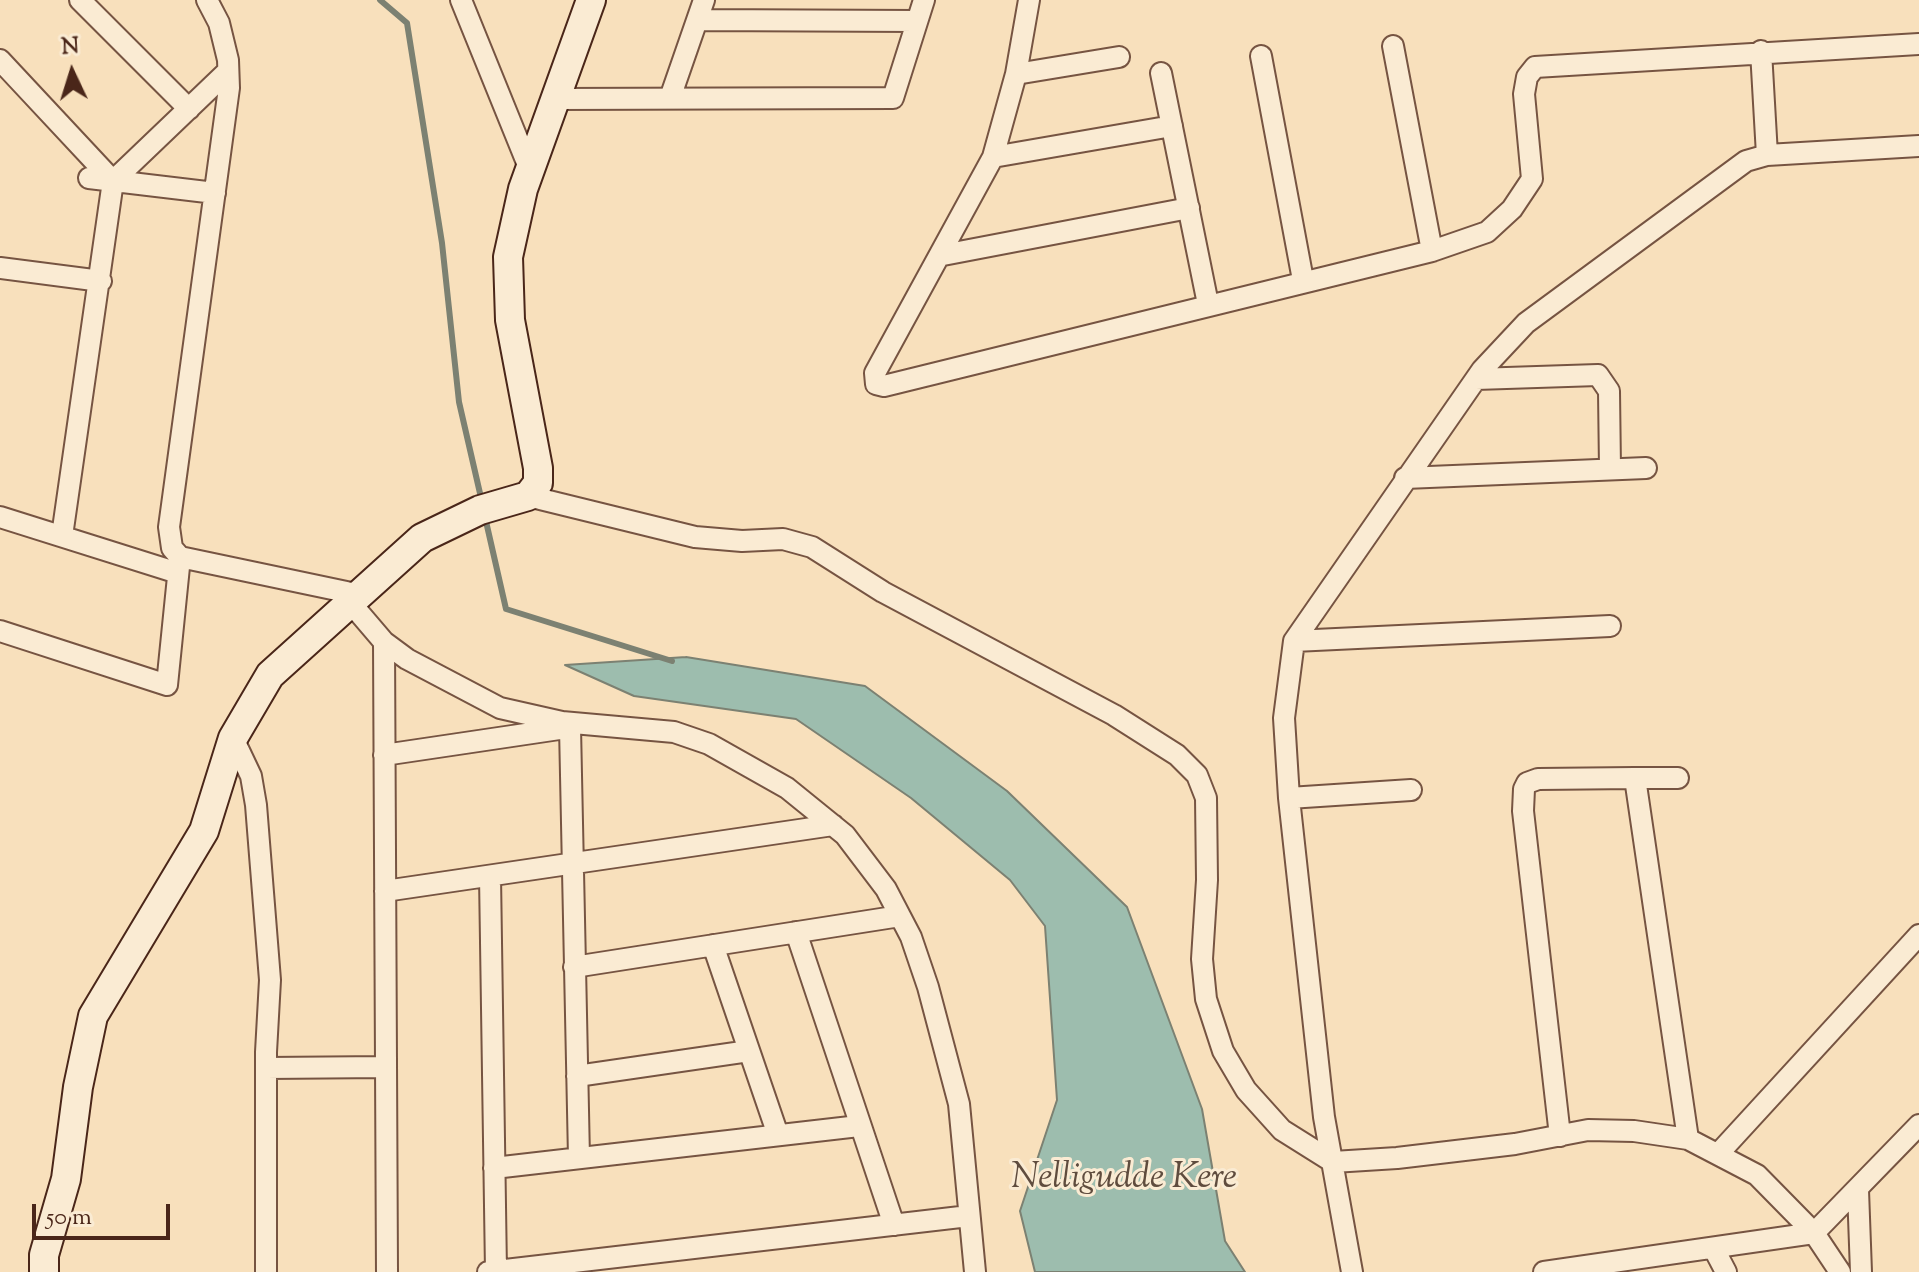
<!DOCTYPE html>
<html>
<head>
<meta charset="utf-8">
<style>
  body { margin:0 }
  #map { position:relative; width:1919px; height:1272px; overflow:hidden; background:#f8e0bc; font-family:"Sorts Mill Goudy",serif }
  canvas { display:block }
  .north { position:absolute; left:32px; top:32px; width:80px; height:80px; -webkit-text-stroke:6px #faebd3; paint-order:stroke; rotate:356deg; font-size:22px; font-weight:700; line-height:32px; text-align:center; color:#4a2619 }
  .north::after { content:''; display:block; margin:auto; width:28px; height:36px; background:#4a2619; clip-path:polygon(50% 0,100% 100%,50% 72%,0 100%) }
  .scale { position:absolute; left:32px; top:1204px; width:138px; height:36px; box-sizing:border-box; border:4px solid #4a2619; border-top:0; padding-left:10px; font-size:24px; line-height:28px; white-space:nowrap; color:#4a2619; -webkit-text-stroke:6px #faebd3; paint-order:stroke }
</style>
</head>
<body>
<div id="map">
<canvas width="1919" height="1272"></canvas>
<div class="north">N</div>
<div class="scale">50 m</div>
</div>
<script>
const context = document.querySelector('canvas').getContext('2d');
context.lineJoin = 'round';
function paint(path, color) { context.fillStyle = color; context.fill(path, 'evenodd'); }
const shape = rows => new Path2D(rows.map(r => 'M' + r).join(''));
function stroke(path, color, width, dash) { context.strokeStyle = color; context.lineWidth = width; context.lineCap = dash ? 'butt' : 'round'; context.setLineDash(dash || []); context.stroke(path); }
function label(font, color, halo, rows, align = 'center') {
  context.font = font + ' "Sorts Mill Goudy",serif'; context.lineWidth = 6; context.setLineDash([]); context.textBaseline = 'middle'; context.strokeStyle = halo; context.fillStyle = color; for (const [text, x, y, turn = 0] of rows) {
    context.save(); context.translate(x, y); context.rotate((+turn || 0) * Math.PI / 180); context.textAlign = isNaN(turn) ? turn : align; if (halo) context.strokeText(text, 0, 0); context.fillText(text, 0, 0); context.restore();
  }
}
const water = shape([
  [686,657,865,686,1007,791,1127,907,1202,1109,1225,1241,1245,1272,1035,1272,1020,1211,1057,1100,1045,926,1010,880,911,798,796,719,634,696,565,665,686,657]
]);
paint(water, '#9dbdae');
stroke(water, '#7c8172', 2);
stroke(shape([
  [380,0,407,23,442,243,459,402,482,502],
  [485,517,506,609,672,661]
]), '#7c8172', 6);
const street = shape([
  [80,0,189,109],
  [207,0,219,23,228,60,229,88,169,527,172,548,180,557,356,594],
  [461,0,530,170],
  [1029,0,1016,74,993,157,875,373,876,384,884,386,1432,251,1487,232,1512,209,1532,179,1524,94,1527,77,1535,67,1919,44],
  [697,20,917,21],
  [1393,46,1432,251],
  [1761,51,1767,155],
  [1261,56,1303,280],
  [0,60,113,181],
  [1161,73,1208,304],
  [1016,74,1119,57],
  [670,98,704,0],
  [555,99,893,98,924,0],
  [993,157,1172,126],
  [89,178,215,193],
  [943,255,1189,208],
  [0,268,101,281],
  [1476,379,1598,375,1609,391,1610,469],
  [1405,478,1646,468],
  [528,496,695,537,742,541,783,539,812,547,883,592,1114,715,1177,755,1197,775,1206,798,1207,880,1202,959,1206,999,1223,1051,1246,1090,1282,1130,1333,1162,1397,1158,1515,1144,1588,1130,1634,1131,1688,1139,1757,1175,1814,1233,1840,1272],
  [0,517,178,573],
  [62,536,113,181,228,71],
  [349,601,384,642,407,659,500,708,562,722,674,732,709,744,787,788,845,835,886,889,911,937,928,987,959,1104,975,1272],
  [1610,626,1294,641,1482,370,1526,323,1746,161,1767,155,1919,146],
  [0,631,167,685,180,557],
  [1294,641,1284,718,1289,798,1324,1117,1352,1272],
  [384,642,387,1272],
  [570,727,579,1158],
  [233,738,251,776,256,805,270,980,266,1052,266,1272],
  [384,755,566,728],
  [1635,778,1678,778],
  [1289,798,1411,790],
  [490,876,496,1271],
  [385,891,833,825],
  [796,932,894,1225],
  [713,945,778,1135],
  [574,967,900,916],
  [266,1068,386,1067],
  [577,1076,749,1051],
  [1560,1136,1523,811,1524,789,1527,783,1538,779,1635,778,1688,1139],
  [1719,1153,1919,935],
  [494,1168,859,1126],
  [1858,1190,1861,1272],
  [1714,1249,1726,1272],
  [488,1272,969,1216],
  [1544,1272,1814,1233,1919,1125]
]);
const secondary = shape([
  [44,1272,44,1255,66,1179,78,1087,93,1016,204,831,233,738,270,675,422,538,480,510,528,496,538,483,538,468,510,320,508,257,523,189,591,0]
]);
stroke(street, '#765442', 24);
stroke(secondary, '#4a2619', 32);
stroke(street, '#faebd3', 20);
stroke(secondary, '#faebd3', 28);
label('italic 36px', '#5f4c3e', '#faebd3', [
  ["Nelligudde Kere",1124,1181]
]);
</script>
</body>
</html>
